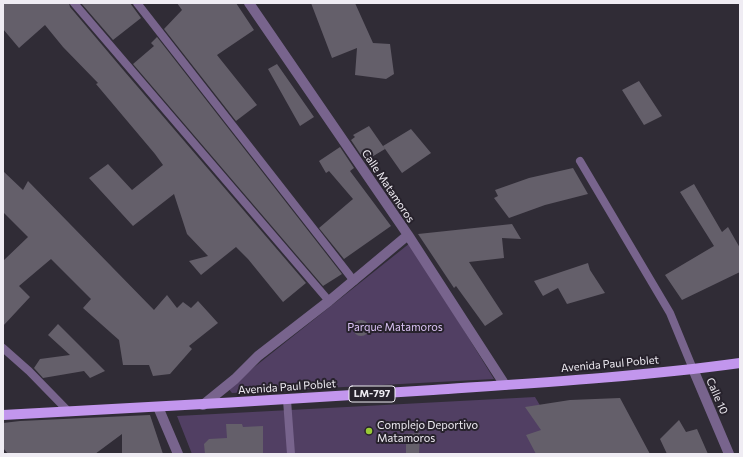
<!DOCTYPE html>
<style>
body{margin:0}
#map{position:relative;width:743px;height:457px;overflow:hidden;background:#302c36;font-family:Commissioner,sans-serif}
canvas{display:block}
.frame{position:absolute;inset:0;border:4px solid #efecf3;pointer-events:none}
</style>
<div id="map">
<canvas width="743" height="457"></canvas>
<div class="frame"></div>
</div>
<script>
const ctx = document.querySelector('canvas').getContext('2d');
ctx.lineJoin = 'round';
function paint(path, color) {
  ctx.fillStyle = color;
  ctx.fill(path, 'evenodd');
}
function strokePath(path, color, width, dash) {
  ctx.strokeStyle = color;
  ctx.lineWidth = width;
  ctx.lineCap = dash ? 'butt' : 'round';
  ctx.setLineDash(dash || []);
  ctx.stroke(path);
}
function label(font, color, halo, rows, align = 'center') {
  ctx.font = font + ' Commissioner,sans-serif';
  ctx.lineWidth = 4;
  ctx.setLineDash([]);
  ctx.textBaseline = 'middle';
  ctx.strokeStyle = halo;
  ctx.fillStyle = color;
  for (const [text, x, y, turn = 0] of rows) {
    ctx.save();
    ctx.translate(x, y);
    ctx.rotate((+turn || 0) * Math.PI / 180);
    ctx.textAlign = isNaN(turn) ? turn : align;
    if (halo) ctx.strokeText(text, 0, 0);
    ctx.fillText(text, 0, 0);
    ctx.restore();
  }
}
const green = new Path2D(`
 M410,243l84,136 -262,14 -4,-5z
 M535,397l34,57h-377l-15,-38z`);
const building = new Path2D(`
 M3,3h66l1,4 55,65 181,211 -23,19 -35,-43 -12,-12 -35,28 -12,-14 19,-5 -21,-22 -13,-40 -41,32 -44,-48 19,-14 24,26 31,-25 -8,-11 -59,-70 2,-1 -35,-36 -18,-22 -26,23 -16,-19z
 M81,3h49l11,15 -28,22z
 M177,3h59l18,27 -37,25 40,50 -21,16 -72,-92 18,-19z
 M311,3h44l18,40 17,1 4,30 -8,5 -31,-4 2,-27 -25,10z
 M157,37l185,237 -19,12 -190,-222 21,-18 -3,-3z
 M277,64l37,53 -14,9 -32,-57z
 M639,81l23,35 -18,9 -22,-35z
 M369,126l16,23 -20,12 -14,-21 4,-3 -2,-2z
 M411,129l20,24 -29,20 -19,-27z
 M340,147l14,21 -4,3 41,55 -47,33 -25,-31 34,-29 -24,-28 -3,2 -7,-12z
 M573,168l15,26 -43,11 -36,13 -15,-20 4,-2 -3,-6 34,-12z
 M3,171l20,19 5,-9 126,129 13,-15 10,13 6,-6 8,6 7,-7 20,22 -29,23 3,3 -22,25 -17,2 -4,-11h-26l-4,-25 -36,-32 8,-9 -40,-40 -32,27 11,11 -27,29v-65l25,-24 -25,-25z
 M694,184l28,48 6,-5 12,21v24l-58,28 -17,-25 49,-29 -34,-54z
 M512,224l9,15 -19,-1 2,20 -35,4 34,52 -18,12 -29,-40 -2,2 -36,-54z
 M588,263l2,7 15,23 -38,11 -9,-16 -15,8 -9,-15z
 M353 328a8 8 0 1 1 16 0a8 8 0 1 1-16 0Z
 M58,324l47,47 -15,7 -6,-7 -41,7 -9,-10 6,-9 30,-4 -22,-20z
 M620,398l30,56h-114l-10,-19 15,-5 -16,-23 45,-7z
 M150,415l13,39h-41v-20l-27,20h-87l-5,-6v-25l17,-2z
 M679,420l7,12 11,-3 11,25h-41l-7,-15z
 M226,424h16l1,3 20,-1v28h-58l-1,-10 5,-5 18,-1z
 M420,433l-1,21h-13v-20z`);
const service = new Path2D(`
 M74,3l255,298
 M137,3l217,278
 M580,161l90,152 23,56
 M3,348l26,23 40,41
 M287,400l4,54`);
const minor = new Path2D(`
 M249,3l159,232 97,150
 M693,369l36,85
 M203,405l32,-26 23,-23 71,-55 79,-66
 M158,407l20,47`);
const primary = new Path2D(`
 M3,415c143,-7 287,-16 430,-25 102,-7 205,-13 307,-27`);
const markers = [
 [369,431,4,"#99cb35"]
];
const shields = [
 [372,394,46]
];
const shieldNames = [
 ["LM-797",372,394]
];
const streetNames = [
 ["Calle Matamoros",388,186,56],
 ["Avenida Paul Poblet",610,364,-5],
 ["Avenida Paul Poblet",287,387,-4],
 ["Calle 10",717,396,67]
];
const parkNames = [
 ["Parque Matamoros",395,327]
];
const poiNames = [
 ["Complejo Deportivo",377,425],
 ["Matamoros",377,438]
];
paint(green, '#513f63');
paint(building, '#645f6a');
strokePath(service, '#78648d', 8);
strokePath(minor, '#78648d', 10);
strokePath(primary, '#c296ed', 10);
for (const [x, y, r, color] of markers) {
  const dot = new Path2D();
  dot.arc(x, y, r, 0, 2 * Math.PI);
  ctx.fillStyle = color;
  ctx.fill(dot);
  strokePath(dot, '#27222c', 1.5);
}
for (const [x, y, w] of shields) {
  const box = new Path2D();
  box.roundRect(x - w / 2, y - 8, w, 16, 3);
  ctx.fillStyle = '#27222c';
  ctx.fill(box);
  strokePath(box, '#efecf3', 1);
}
label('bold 10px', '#efecf3', null, shieldNames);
label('11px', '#efecf3', '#27222c', streetNames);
label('11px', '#dcc4f6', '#27222c', parkNames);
label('11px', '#efecf3', '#27222c', poiNames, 'left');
</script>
